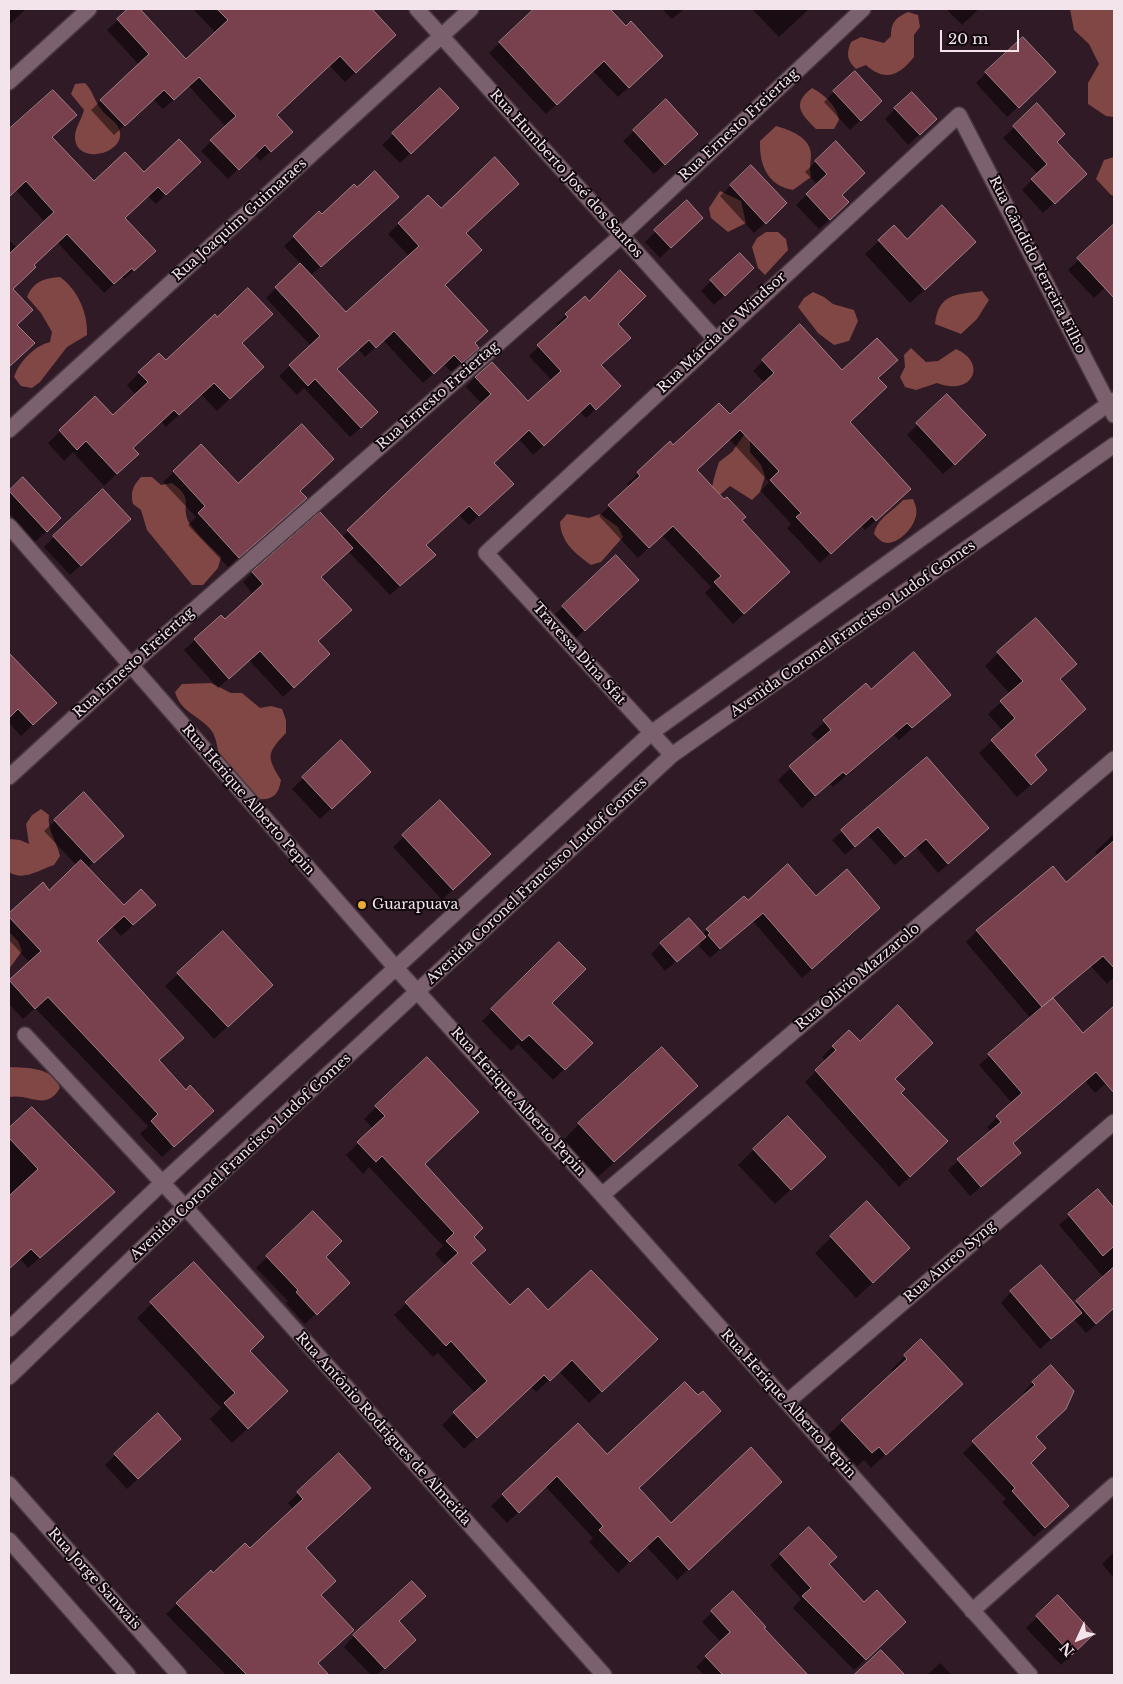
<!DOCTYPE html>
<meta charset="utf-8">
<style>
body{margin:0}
#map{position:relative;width:1123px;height:1684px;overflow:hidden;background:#2f1a25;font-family:"Libre Baskerville",serif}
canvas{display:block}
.frame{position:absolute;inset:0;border:10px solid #f3e3eb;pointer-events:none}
.north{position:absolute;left:1053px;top:1614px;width:50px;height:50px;-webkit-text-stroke:4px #11080d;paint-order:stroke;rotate:227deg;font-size:14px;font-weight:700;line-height:20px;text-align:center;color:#f3e3eb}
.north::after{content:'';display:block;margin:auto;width:18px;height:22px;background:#f3e3eb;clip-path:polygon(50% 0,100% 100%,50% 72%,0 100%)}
.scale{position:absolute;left:940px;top:30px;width:79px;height:22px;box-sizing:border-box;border:2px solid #f3e3eb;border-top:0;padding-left:6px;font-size:15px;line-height:18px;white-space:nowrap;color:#f3e3eb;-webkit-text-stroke:4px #11080d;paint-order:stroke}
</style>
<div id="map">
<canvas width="1123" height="1684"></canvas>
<div class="frame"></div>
<div class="north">N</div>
<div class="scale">20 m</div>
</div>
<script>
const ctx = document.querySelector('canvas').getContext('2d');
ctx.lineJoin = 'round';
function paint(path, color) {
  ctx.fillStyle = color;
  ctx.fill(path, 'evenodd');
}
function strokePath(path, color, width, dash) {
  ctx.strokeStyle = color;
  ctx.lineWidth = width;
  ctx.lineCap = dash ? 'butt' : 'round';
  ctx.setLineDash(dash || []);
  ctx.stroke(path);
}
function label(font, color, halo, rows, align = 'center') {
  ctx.font = font + ' "Libre Baskerville",serif';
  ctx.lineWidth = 4;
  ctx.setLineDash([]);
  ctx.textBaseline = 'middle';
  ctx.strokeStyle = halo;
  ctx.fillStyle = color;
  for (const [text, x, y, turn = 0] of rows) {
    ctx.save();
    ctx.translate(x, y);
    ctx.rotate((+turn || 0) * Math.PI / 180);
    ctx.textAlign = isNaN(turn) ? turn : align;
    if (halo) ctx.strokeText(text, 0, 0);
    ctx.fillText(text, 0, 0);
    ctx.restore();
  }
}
const forest = new Path2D(`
 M1070,9h44v108l-8,-1 -18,-12v-21l11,-19 -10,-20 -15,-14z
 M908,12l10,3 2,12 -6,8v22c-15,19 -29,25 -48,8l-10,4c-9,-9 -10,-15 -5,-27l10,-5 23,6 7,-7c0,-13 4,-18 17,-24z
 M85,83c8,8 9,17 16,26 4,6 11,10 16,16 17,26 -39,43 -42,14 -1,-10 7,-20 9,-29l-13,-16 4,-10z
 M812,88c13,7 25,18 27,32l-5,9h-18c-15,-15 -25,-25 -4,-41z
 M776,126c14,4 34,11 35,28 0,8 -2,14 0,23l-18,13c-25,-4 -34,-25 -33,-49z
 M1114,157v39l-3,-1 -15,-16 8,-19z
 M720,191l21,10 5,22 -18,9 -17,-14 -2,-10z
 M766,232h12l8,7 2,11 -23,25 -7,-7 -6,-21 5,-9z
 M60,277c18,13 28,36 27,58l-20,12 -27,35 -8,6 -11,-2 -7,-9c5,-15 20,-31 36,-35l2,-10 -11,-19 -14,-16c6,-15 17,-19 33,-20z
 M982,291l7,9 -12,19 -16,15 -26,-10c4,-31 20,-29 47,-33z
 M813,292l11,5 9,7 21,6 4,11 -9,20 -15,4 -16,-12 -20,-26 6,-9z
 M911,348l15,14 12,-1 18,-12c32,14 17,48 -19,34l-21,7 -11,-3 -5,-10 5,-10 -1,-12z
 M750,434v18l11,13 4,11 -5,16 -8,8 -22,-14 -9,8 -9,1c-1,-11 4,-23 7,-33l13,-10 12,-17z
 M141,477h11l9,8 11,-2c24,16 7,24 18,41 8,12 21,23 31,33l-3,11 -15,17h-11l-45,-55 -6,-20 -8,-6c-3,-12 0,-18 8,-27z
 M913,499c3,7 5,13 2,20 -3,11 -20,28 -32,23 -3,-1 -7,-6 -9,-8 3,-16 18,-22 29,-34z
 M567,514l22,4 11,-4 18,13 5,10 -22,25 -10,3c-15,-11 -30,-22 -31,-43z
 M211,683l20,10h11l18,15 11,-2 11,3 4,11v13c-19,20 -20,23 -5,47 -2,10 -4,17 -15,19 -20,2 -25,-20 -35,-32 -2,-3 -7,-5 -9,-8 -6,-8 -4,-20 -11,-29 -12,-15 -30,-17 -36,-38l7,-8z
 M41,809l8,6c-2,16 8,26 11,41l-6,9c-14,4 -30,17 -45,7v-33l11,1 9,4 -3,-20 6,-9z
 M9,932l9,9 4,10 -13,18z
 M9,1067c20,1 44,0 51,21 -14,24 -30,5 -51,9z`);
const shadow = new Path2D(`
 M9,9h17l-17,16z
 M130,9h8l48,51 30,-27 -23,-24h161l2,2 3,-2h11l25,26 -50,47 -16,-17 -54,50 6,27 -21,19 -6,-7 -26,25 -27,-28 25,-24 -37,-41 -26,23 -10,-10 -39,36 -23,-25 48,-45 -32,-35z
 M542,9h66l18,19 25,38 -33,31 -25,-26 -47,43 -57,-61 34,-32 3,3z
 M662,9h22l-12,10z
 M752,9h57l-30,28z
 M946,9h33l-17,16z
 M986,73l58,10 -37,34 -31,-34z
 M440,90l7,29 -47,44 -18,-18z
 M53,91l-2,46 43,46 50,-9 46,-3 -34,33 -8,-8 -24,22 21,42 -21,19 -2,-3 -18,17 -47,-51 -48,48v-50l8,8 28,-26 -30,-33 -6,7v-64z
 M834,92l36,19 -20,19 -26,-28z
 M1037,105l38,79 -32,29 -21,-23 16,-16 -35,-36z
 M895,109l30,20 -17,16 -23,-26z
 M634,131l52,13 -32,30 -31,-33z
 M836,143l4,52 -3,18 -18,16 -23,-24 21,-21 -12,-12z
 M751,167l24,47 -21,19 -34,-37z
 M428,196l37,38 -22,51 30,59 -6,14 -16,14 -7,-8 -21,19 -40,-43 -18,17 -7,-8 -22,20 30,54 -16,14 -46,-49 -7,7 -18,-19 32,-30 -45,-48 35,-34 -17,-18 35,-33 3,3 66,-10 -78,70 36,38 63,-58 -21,-22z
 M687,202l4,26 -31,30 -15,-16z
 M1114,226v53l-20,19 -26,-28z
 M907,240l54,16 -51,47 -45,-49 14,-13z
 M742,279l-28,26 -13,-14 10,-10z
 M566,315l50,9 -16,41 10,31 -24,22 -6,-6 -47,43 -14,-16 -26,24 10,30 -34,32 -11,-11 -33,31 9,10 -44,40 -42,-44 -28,27 -4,64 2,22 -35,33 -34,-37 -31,28 -34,-38 37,-34 4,4 28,-26 -10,-12 10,-10 89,-35 140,-133 -16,-17 9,-10 53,26 24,-22 -23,-25 30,-29 -3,-3z
 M217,318l24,25 9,36 -33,32 -16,-17 -35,33 -5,-6 -29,27 -7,18 -21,20 -31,-34 -9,9 -16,-18 47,-45 17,19 24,-22 -9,-10 12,-12 27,-11z
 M763,361l114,17 -29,44 51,77 -34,31 -4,-5 -41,38 -33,-35 4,-4 -30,-33 8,-9 -40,-43 -33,31 45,51 37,61 -45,42 -28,-31 6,-6 -49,-52 -24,23 -39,-42 31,-29 -3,-3 43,-41 3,3 57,-30 35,-33 -12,-12z
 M947,396l27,50 -31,28 -36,-39z
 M201,446l37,39 61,6 6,7 -77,69 -40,-42 8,-8 -33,-35z
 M23,479l26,50 -14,13 -26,-29v-21z
 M119,529l-49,46 -26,-28 10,-10z
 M616,557l11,33 -53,50 -22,-23z
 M998,653l77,11 -16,16 -26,76v27l-16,14 -38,-44 24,-22 -15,-17 22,-20 -25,-28z
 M9,654l46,49 -34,33 -12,-13z
 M866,685l5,6 66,16 -38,33 -5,-5 -61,52 -3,-4 -28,25 -24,-28 41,-38 -8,-8z
 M341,742l18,41 -39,36 -28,-30z
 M927,759l61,69 -50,45 -22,-26 -21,18 -27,-30 -23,20 -13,-15z
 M440,802l39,63 -37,35 -49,-53z
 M55,821l57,25 -25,22 36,39 20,9 -22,20 -9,-10 -16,16 62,119 42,61 -38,35 -22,-23 8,-8 -113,-118 -12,11 -14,-15v-21l21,-20 -21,-23v-25l34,-31 6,7 28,-25 -33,-35z
 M1114,834v143l-7,7 -16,-18 -39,33 31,36 25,-21 6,7v55l-19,17 -10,-12 -73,63 -3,19 -39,33 -22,-26 43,-38 -4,-5 25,-24 -33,-38 52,-46 -65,-77 11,-11 89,-47 33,-28 -4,-4z
 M815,898l43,31 -56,49 -49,-57 -43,37 -11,-12 2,-2 -2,-2 -34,29 -14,-17 10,-10 41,-10 46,-33z
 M559,944l-9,59 41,40 -38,37 -35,-36 -7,7 -29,-30z
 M178,974l80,24 -44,41 -49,-53z
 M833,1046l60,33 43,73 -37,35 -94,-105 21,-21 -4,-4z
 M427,1059l-3,105 49,73 -3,27 40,42 38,5 96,40 -55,52 -30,-32 -23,21 -5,-6 -67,63 -22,-24 33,-32 -37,-40 -5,4 -39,-42 52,-49 -11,-12 8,-8 -74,-79 -6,7 -17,-19 27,-26 -9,-10z
 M680,1102l-82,75 -35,-37 16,-16z
 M32,1109l71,93 -75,66 -8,-10 -11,11v-139z
 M754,1149l55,24 -34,31 -37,-39z
 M1098,1191l16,19v99l-28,24 -12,-14 -34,30 -39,-46 10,-11 63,13 30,-27 -45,-53z
 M867,1203l26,61 -37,34 -41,-45z
 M313,1213l12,44 13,36 -33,31 -19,-21 2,-2 -32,-33z
 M194,1263l78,143 -40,37 -22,-24 11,-11 -84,-90z
 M905,1356l57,28 -91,84 -7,-8 -7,6 -29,-31 66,-62 -3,-3z
 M1033,1382l32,27 -30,29 -6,25 28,53 -23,21 -32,-35 4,-3 -43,-46 62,-58 -2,-2z
 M578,1425l93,99 98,-31 -92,87 -31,-34 -28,27 -29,-31 4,-4 -47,-51 -39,36 -16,-17z
 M169,1449l-42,40 -22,-24 10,-10z
 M339,1455l-35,94 16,46 -3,68 11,12h-102l-60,-61 45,-42 2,3 37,-25 43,-41 -5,-6z
 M809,1529l18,36 67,67 -40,38 -61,-62 8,-9 -31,-34z
 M1114,1552v26l-12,-14z
 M732,1593l30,35 46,47h-104l-8,-8 25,-25 -19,-20z
 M1058,1597l24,48 -21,20 -35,-37z
 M398,1622l6,28 -27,25h-6l-27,-28 10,-11z
 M940,1663l12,12h-25z`);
const building = new Path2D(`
 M128,9h12l46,50 42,-39 -11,-11h155l24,26 -40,38 -16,-17 -63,59 16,17 -22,20 -6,-7 -26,25 -29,-30 26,-24 -37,-39 -25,23 -10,-10 -39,36 -25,-26 49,-46 -32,-35z
 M534,9h76l16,17 5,-5 32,35 -34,32 -25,-27 -47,44 -58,-63z
 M1023,37l33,35 -37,36 -34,-36z
 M855,71l27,30 -21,20 -28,-30z
 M440,88l19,20 -48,46 -19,-21z
 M53,90l24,25 -25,22 42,44 31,-29 19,20 35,-33 22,23 -35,33 -8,-8 -33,31 31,33 -22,20 -2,-3 -18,16 -47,-50 -33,31 2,2 -23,22 20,21 -16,15 18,18 -26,24v-113l45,-42 -28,-31 -17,16v-68z
 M912,92l25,27 -17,16 -26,-27z
 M666,99l32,35 -33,31 -32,-35z
 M1037,103l28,31 -8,8 30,32 -32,30 -24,-25 16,-15 -34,-38z
 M836,141l29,32 -23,22 7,7 -19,18 -24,-26 21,-20 -12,-13z
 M495,157l24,27 -53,49 16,17 -37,35 43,46 -13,12 4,5 -17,15 -8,-8 -20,19 -40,-43 -18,17 -7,-8 -32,29 41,43 -17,16 -46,-49 -7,7 -19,-21 31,-29 -45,-49 25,-24 46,49 73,-66 -21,-23 30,-28 13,13z
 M751,165l36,38 -21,21 -36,-39z
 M375,171l24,26 -78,70 -28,-31 26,-25 3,3 32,-30 3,3z
 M687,200l16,18 -32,30 -17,-18z
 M942,205l34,37 -51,48 -47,-50 16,-15 13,14z
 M1114,224v74l-37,-40z
 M740,253l14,15 -29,28 -15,-16z
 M620,270l26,26 -28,28 13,14 -30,27 20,21 -25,24 -6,-7 -46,43 -15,-16 -35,33 20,21 -35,32 -10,-10 -43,39 10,10 -36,31 -53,-56 144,-136 -16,-17 17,-15 36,39 33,-30 -24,-26 31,-28 -3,-3 20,-18 4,5z
 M248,288l25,26 -31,29 22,24 -34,32 -16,-16 -35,32 -5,-5 -41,38 6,6 -22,20 -31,-33 -9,9 -18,-20 36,-34 18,19 35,-33 -10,-10 21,-19 7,7 49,-46 2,3z
 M800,324l42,46 35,-32 21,22 -20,18 9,9 -37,35 61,67 -35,32 -4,-5 -41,38 -35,-37 5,-4 -31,-33 9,-9 -39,-41 -43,40 27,29 3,-2 19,20 -4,3 48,52 -46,42 -30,-32 7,-6 -48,-50 -24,22 -41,-43 32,-29 -3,-4 33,-31 3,4 46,-42 11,11 44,-41 -12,-13z
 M947,394l39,41 -31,30 -39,-42z
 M302,424l32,35 -34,32 7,7 -68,60 -41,-45 7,-7 -32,-35 28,-27 37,39z
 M23,477l38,41 -14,14 -38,-41z
 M103,489l28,30 -50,47 -28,-30z
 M320,512l33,36 -32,29 31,33 -34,31 12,13 -36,34 -34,-37 -31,28 -35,-40 27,-24 4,4 38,-35 -11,-12z
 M616,555l23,25 -54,51 -23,-25z
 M1036,618l41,46 -17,15 26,30 -51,46 12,15 -16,15 -40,-45 24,-22 -15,-17 23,-20 -26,-29z
 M914,652l37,43 -39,33 -5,-5 -61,52 -3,-3 -28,24 -26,-30 42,-36 -8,-10 43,-37 5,6z
 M9,653l48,50 -24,22 -15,-16 -9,9z
 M341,740l30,32 -39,37 -30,-32z
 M927,757l62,71 -41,36 -22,-25 -21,18 -27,-30 -23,20 -14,-17z
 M84,792l40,44 -30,27 -40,-43z
 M440,800l51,54 -38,36 -51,-55z
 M1114,841v127l-11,-12 -61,51 -66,-77 77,-64 13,16z
 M81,860l43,45 17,-16 15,16 -23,20 -9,-9 -27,25 87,97 -25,22 27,30 4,-5 24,26 -40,36 -23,-26 7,-7 -110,-117 -13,12 -26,-29 32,-29 -32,-34v-4l34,-31 6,8z
 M788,864l28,32 31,-27 33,39 -68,61 -49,-56 -43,36 -12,-14 2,-2 -4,-4 38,-33 4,4z
 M689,918l17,19 -29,25 -17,-19z
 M223,931l50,54 -45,42 -51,-54z
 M559,942l27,27 -34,34 41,40 -28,27 -36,-35 -7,6 -31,-32z
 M1053,998l30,35 31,-27v87l-18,-21 -83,71 8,10 -40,34 -24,-28 44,-37 -5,-6 26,-23 -34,-39z
 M898,1005l35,38 -38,36 10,10 -4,4 47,48 -38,36 -95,-107 21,-20 -4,-4 17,-16 11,11z
 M662,1047l36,39 -84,76 -36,-39z
 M427,1057l52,55 -54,52 58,64 -9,9 12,13 -15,13 39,42 18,-17 20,22 43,-40 67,69 -56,53 -30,-32 -22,21 -6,-6 -67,63 -24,-26 34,-31 -36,-40 -5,5 -41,-44 53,-49 -12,-12 8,-8 -72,-77 -6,6 -19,-20 28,-26 -10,-10z
 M32,1107l83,85 -75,66 -9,-9 -22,20v-73l29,-27 -29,-31v-10z
 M788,1116l38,41 -35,33 -38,-41z
 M1098,1189l16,19v38l-11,10 -35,-42z
 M867,1201l43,47 -37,35 -43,-47z
 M313,1211l29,30 -16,16 24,26 -33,32 -21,-23 2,-2 -32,-34z
 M194,1262l70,75 -14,14 38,40 -40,38 -24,-26 11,-10 -85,-91z
 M1041,1265l41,48 -31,26 -41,-48z
 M1114,1267v41l-18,16 -20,-23z
 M921,1339l42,45 -77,71 -7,-8 -7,6 -31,-33 66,-61 -3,-4z
 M1051,1365l23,26 -8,18 -30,28 10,11 -15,15 38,43 -24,22 -33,-37 3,-3 -43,-47 63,-56 -3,-3z
 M685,1382l13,13 5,-4 18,20 -82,77 32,35 80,-76 31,35 -93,88 -31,-34 -28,26 -31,-32 4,-4 -46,-50 -38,37 -17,-19 76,-71 29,31z
 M158,1413l23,26 -43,40 -24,-25z
 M339,1453l32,35 -65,60 30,33 -15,14 33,35 -36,33 11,12h-82l-71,-72 35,-33 2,3 32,-30 5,5 53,-49 -6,-7z
 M809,1527l28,30 -8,7 35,38 13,-12 29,32 -40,38 -64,-64 9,-8 -31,-34z
 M412,1581l14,15 -27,25 17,19 -31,29 -32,-34z
 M733,1591l33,36 -2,1 44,47h-85l-18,-19 25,-24 -19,-21z
 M1058,1595l36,39 -22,21 -36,-39z
 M881,1650l24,25h-51z`);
const minor = new Path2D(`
 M417,9l298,330
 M9,82l80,-73
 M9,430l462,-421
 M9,526l386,441 207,228 428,480
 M672,755l-186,-202 473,-438 155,300
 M9,777l122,-112 491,-430 241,-226
 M25,1035l160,172 419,468
 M602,1195l512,-436
 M9,1329l153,-146 489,-450 463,-333
 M9,1377l176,-170 487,-452 442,-310
 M787,1402l327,-280
 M9,1484l170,191
 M9,1540l119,135
 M972,1611l142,-126`);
const markers = [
 [362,905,5,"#e8ab37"]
];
const streetNames = [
 ["Rua Ernesto Freiertag",739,125,-43],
 ["Rua Humberto José dos Santos",566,174,48],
 ["Rua Joaquim Guimaraes",240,220,-42],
 ["Rua Cândido Ferreira Filho",1037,265,63],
 ["Rua Márcia de Windsor",722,333,-43],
 ["Rua Ernesto Freiertag",438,396,-41],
 ["Avenida Coronel Francisco Ludof Gomes",853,629,-35],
 ["Travessa Dina Sfat",579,654,48],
 ["Rua Ernesto Freiertag",134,663,-42],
 ["Rua Herique Alberto Pepin",248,800,49],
 ["Avenida Coronel Francisco Ludof Gomes",537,881,-43],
 ["Rua Olivio Mazzarolo",858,977,-40],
 ["Rua Herique Alberto Pepin",518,1102,48],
 ["Avenida Coronel Francisco Ludof Gomes",241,1157,-43],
 ["Rua Aureo Syng",950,1262,-41],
 ["Rua Herique Alberto Pepin",788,1404,48],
 ["Rua Antônio Rodrigues de Almeida",383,1429,48],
 ["Rua Jorge Sanwais",94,1579,48]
];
const poiNames = [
 ["Guarapuava",372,905]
];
paint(forest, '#814744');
paint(shadow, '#0007');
paint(building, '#79404e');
strokePath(building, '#9f8086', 1);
strokePath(minor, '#47363f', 18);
strokePath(minor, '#7b616e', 15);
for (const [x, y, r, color] of markers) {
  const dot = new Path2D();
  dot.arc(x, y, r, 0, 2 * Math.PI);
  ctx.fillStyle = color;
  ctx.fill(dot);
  strokePath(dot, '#11080d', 2);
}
label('14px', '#f3e3eb', '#11080d', streetNames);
label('14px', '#f3e3eb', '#11080d', poiNames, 'left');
</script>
